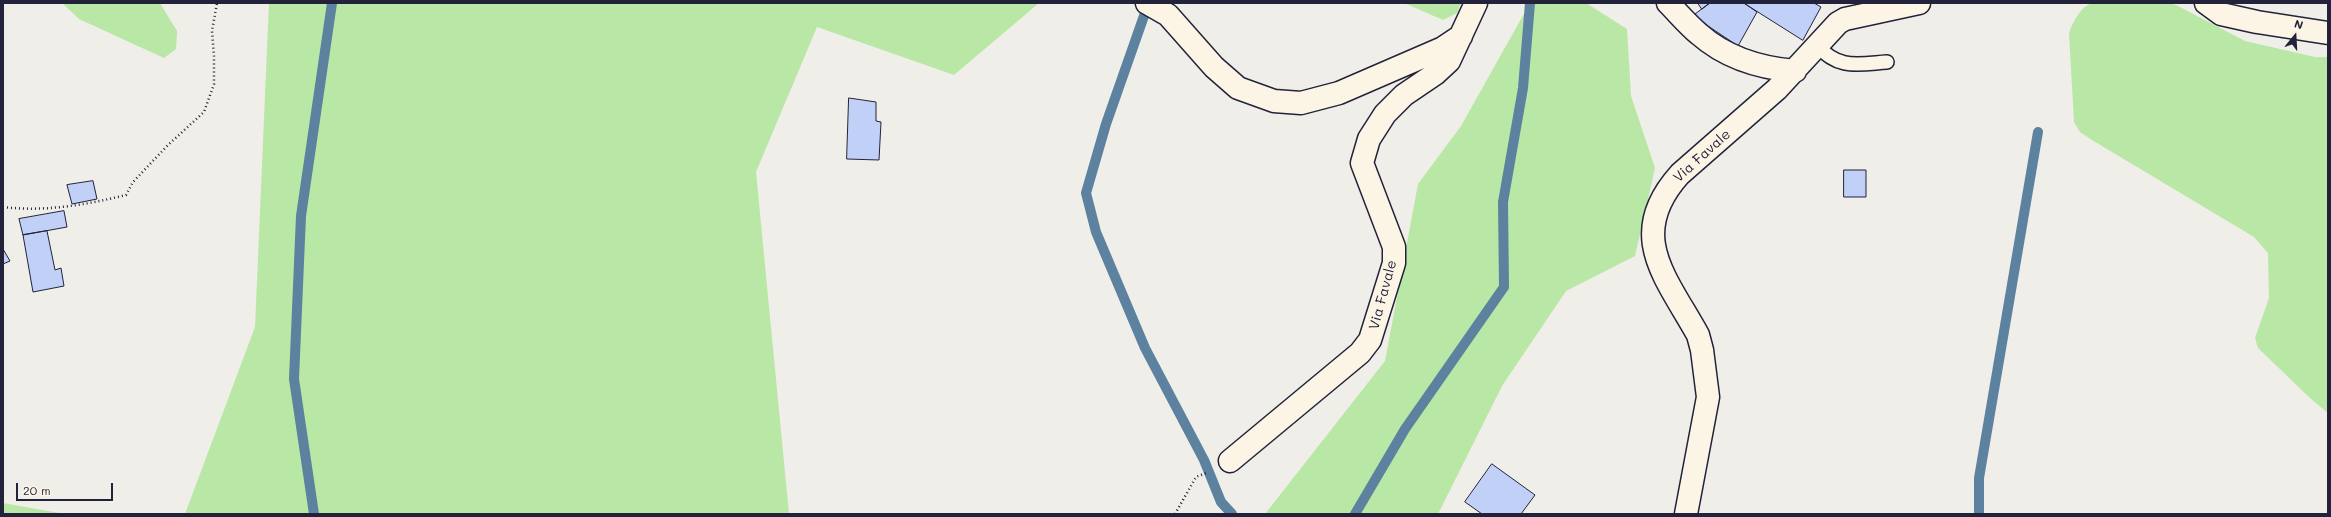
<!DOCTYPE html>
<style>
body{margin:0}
#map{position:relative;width:2331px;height:517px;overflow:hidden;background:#f0eee8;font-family:Mali,sans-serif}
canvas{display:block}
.frame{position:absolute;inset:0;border:4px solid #22223b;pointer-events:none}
.north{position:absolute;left:2275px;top:16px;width:40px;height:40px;-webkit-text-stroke:3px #fcf5e5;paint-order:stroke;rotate:18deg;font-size:11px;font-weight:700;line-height:16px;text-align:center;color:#22223b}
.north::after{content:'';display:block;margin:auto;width:14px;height:18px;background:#22223b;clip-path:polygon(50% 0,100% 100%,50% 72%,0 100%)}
.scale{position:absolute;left:16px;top:483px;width:97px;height:18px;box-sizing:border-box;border:2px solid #22223b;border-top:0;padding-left:5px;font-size:12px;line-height:14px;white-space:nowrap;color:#22223b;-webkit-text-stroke:3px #fcf5e5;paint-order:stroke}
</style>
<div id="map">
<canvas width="2331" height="517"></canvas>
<div class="frame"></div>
<div class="north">N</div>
<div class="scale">20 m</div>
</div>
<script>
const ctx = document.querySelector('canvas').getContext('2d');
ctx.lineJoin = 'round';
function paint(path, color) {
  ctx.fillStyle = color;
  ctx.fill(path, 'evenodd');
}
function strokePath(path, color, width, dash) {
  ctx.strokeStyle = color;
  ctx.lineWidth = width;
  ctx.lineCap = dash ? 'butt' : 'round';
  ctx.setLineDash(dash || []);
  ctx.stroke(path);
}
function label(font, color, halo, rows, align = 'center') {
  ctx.font = font + ' Mali,sans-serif';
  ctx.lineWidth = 4;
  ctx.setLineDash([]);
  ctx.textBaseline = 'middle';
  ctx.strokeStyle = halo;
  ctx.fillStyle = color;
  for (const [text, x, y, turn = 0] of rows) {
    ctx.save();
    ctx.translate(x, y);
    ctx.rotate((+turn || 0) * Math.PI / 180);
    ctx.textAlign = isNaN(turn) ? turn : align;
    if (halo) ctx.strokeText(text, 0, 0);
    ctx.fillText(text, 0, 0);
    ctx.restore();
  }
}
const green = new Path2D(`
 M62,3h98l17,28 -1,18 -12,9 -85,-39z
 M269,3h770l-85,72 -137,-48 -61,145 33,342h-604l70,-187z
 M1404,3h57l-4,10 -14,7z
 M1530,3h56l41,26 4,67 24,72 -20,88 -69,35 -64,95 -64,128h-173l120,-153 33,-177 43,-58z
 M2092,3h75l9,2 69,36 70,16h13v356l-18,-15 -52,-50 -3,-10 14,-40 -1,-45 -14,-16 -162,-97 -12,-8 -6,-10 -5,-89c4,-11 11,-26 23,-30z
 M3,503l62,11h-62z`);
const stream = new Path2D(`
 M1145,13l-39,111 -20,69 10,39 49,116 59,112 17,42 11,12
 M314,514l-20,-135 7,-163 31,-213
 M1355,514l50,-85 99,-142 -1,-85 20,-114 7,-85
 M1979,514v-36l59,-346`);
const building = new Path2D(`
 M1698,3h12l-8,6z
 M1710,3h34l13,9 -19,34 -45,-30z
 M1744,3h70l7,4 -18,33z
 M849,98l27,4v19l5,1 -2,38 -32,-1z
 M1844,170h22v27h-22z
 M93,181l4,18 -25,5 -5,-19z
 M64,211l3,16 -44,8 -4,-16z
 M47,231l8,39 6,-2 3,18 -31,6 -10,-57z
 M3,249l7,12 -7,3z
 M1492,464l43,31 -14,19h-39l-17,-12z`);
const path = new Path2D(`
 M3,207c42,5 82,-2 123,-12l7,-13 35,-37 36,-33 10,-28v-28l-2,-25 5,-28
 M1175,514l21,-37 10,-4`);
const service = new Path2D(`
 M1817,45c21,25 41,19 70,17`);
const minor = new Path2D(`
 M1147,3l21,12 46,52 24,21 36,13 27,2 38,-10 104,-45 18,-12
 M1668,3c10,10 20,22 31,31 27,24 61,34 96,37
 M2206,3l15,11 36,8 71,11
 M1230,461l130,-108 10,-13 24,-77v-16l-32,-84 7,-24 16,-25 19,-19 31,-21 14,-13 27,-58
 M1686,514l22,-117 -6,-47 -4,-15c-32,-58 -73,-100 -18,-161l97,-85 61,-66 7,-4 74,-16`);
const streetNames = [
 ["Via Favale",1702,156,-42],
 ["Via Favale",1383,295,-75]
];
paint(green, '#b9e7a5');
strokePath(stream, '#5c82a0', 10);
paint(building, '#c0d0f6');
strokePath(building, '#22223b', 1);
strokePath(service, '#22223b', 16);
strokePath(minor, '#22223b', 25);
strokePath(path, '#22223b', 2.5, [1, 3]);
strokePath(service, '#fcf5e5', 13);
strokePath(minor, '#fcf5e5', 22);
label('14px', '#22223b', '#fcf5e5', streetNames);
</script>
